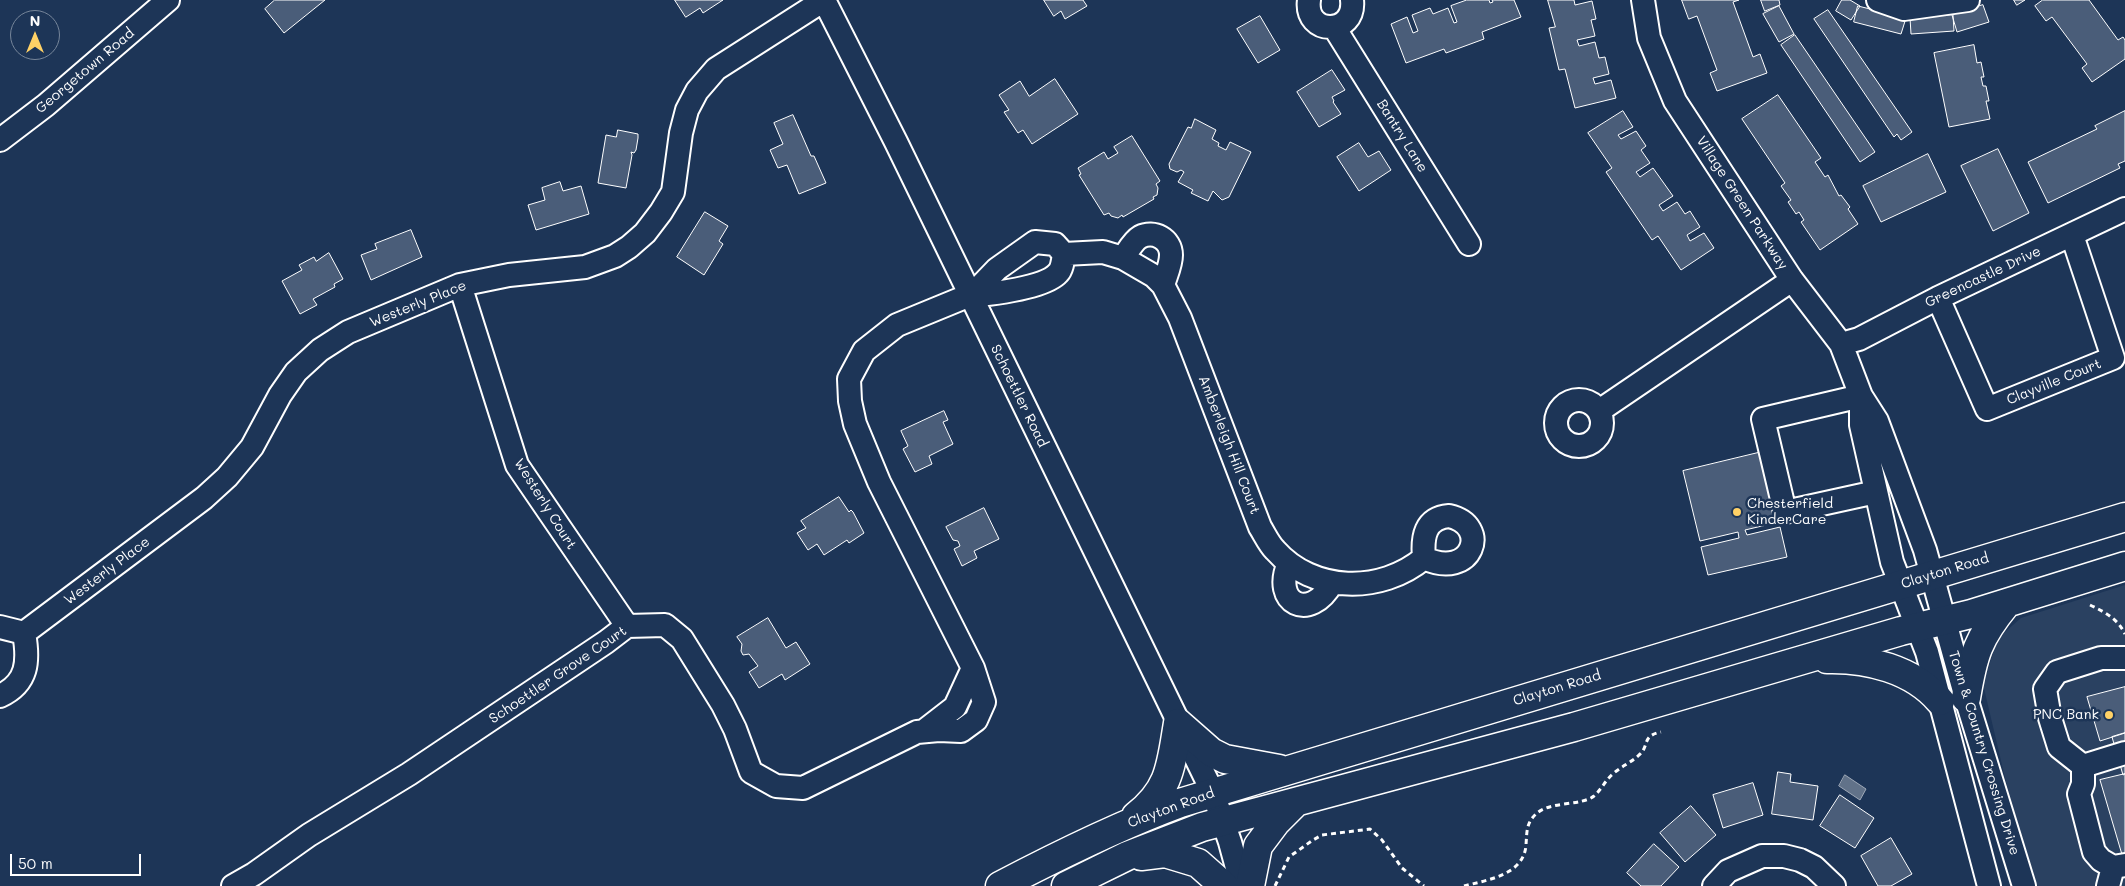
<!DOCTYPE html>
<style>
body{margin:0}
#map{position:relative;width:2125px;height:886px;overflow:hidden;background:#1d3557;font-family:Mali,sans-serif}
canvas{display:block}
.north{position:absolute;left:10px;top:10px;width:50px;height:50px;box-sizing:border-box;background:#1d3557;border:1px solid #77869a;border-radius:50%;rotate:0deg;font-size:14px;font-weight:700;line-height:20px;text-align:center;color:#fff}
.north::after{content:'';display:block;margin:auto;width:18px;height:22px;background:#ffd166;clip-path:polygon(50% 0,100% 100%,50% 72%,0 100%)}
.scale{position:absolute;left:10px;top:854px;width:131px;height:22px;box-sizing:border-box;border:2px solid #fff;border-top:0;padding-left:6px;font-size:15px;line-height:18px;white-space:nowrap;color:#fff;-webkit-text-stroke:4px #1d3557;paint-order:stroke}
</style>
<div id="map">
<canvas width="2125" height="886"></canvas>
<div class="north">N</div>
<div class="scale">50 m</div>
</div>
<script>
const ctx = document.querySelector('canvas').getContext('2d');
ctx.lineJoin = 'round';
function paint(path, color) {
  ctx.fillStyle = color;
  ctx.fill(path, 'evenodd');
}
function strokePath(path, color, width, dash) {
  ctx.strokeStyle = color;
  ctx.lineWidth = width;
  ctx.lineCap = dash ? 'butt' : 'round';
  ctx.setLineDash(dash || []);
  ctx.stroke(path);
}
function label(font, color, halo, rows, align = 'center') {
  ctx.font = font + ' Mali,sans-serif';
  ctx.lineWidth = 5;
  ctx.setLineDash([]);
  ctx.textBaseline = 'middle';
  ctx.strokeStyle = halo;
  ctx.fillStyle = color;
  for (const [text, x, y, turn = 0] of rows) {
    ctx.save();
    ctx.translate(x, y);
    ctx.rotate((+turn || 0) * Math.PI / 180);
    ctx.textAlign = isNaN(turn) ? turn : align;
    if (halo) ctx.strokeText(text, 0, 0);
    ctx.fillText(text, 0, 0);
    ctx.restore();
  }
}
const built = new Path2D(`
 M2125,585v301h-90l-29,-104 -23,-98 15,-46 23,-20z`);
const water = new Path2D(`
 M1845,775l21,14 -6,11 -21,-14z`);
const building = new Path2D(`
 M275,0h50l-41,33 -19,-24z
 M675,0h48l-20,13 -3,-5 -14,9z
 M1044,0h39l4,6 -22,13 -4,-8 -7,5z
 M1467,0h22l1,3 3,-1 -1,-2h22l7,17 -39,15 2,7 -38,14 -2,-4 -38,14 -15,-39 16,-7 6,16 5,-2 -6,-16 18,-7 3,6 15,-6 6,15 3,-1 -6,-16z
 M1548,0h26l1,5 17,-4 4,18 -5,1 4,16 -18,4 2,6 16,-4 4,16 6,-1 4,17 -16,4 2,6 16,-4 5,18 -41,10 -10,-39 -6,1 -10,-42 6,-1z
 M1682,0h57l-6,2 20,55 7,-3 7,19 -50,18 -7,-18 7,-3 -20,-54 -8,3z
 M1761,0h18l1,5 -15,6z
 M1842,0h8l10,6 -9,14 -15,-9z
 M2014,0h11l-8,5z
 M2043,0h46l29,40 5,-3 2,3v19l-33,23 -10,-14 5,-4 -35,-47 -6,4 -11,-15z
 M1983,5l6,17 -32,10 -5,-17z
 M1779,6l15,28 -15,8 -16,-28z
 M1858,6l48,12 -5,16 -47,-12z
 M1828,10l84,122 -11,8 -4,-6 -3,3 -80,-118z
 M1953,15l1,16 -43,3 -1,-16z
 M1260,16l20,34 -22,13 -21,-34z
 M1795,35l80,117 -15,10 -79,-117z
 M1974,45l3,18 4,-1 3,15h-3l2,9h3l3,15h-3l4,18 -41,8 -15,-74z
 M1332,70l13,20 -13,7 2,4 -1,1 8,12 -22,13 -22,-35z
 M1055,79l23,35 -46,30 -9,-14 -5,3 -14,-21 5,-2 -10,-15 21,-14 9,15z
 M1778,95l43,63 -6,4 10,15 3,-2 11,21 2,-1 9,12 -2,2 10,15 -38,26 -19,-28 3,-2 -5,-8 -3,2 -8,-12 3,-2 -10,-14 4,-3 -43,-64z
 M1623,111l10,16 -15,8 3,4 15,-8 10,15 -5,4 9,13 -14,9 4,5 13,-9 20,28 -14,9 4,6 14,-9 8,12 5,-3 10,16 -13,8 3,6 14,-8 10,15 -33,22 -23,-34 -6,4 -46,-68 6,-4 -24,-35z
 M2125,111v50l-7,3 2,4 -72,35 -20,-41 69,-33 -2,-3z
 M793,115l18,41h3l12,27 -27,11 -12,-29 -9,3 -8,-18 13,-6 -9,-21z
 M1195,119l21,11 -4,9 7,4 -1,3 8,4 4,-8 21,10 -22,45 -7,3 -9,-9 -5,10 -17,-8 2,-3 -15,-8 6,-10 -3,-2 -4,2 -7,-3 -1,-5 19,-37 3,1z
 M618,130l20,4v4l-2,12 -2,3 -3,-1 1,3 -6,33 -28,-5 8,-48 10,2z
 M1132,136l28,45 -4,3 2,4 -1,7 -4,2 1,2 -31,18 -1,-2 -4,3 -7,-2 -2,-3 -5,2 -25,-40 2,-1 -3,-6 26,-16 4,7 10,-6 -4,-6z
 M1359,143l9,14 11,-6 12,19 -32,21 -22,-34z
 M1998,149l31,64 -36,18 -32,-65z
 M1928,154l18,38 -65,30 -18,-36z
 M560,182l3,9 18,-5 8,28 -53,16 -8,-25 17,-5 -3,-12z
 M705,212l23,14 -9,15 4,3 -19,31 -27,-18z
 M411,230l11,27 -51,23 -10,-25 16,-6 -2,-5z
 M329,253l14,26 -9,5 1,3 -22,12 4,6 -17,9 -18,-33 20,-11 -3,-5 15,-8 2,4z
 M944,411l4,9 -5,2 10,22 -24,12 3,8 -17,8 -12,-23 5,-3 -7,-15z
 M1762,452l17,70 -34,8 2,5 33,-8 7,30 -79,18 -7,-28 38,-9 -1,-6 -38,9 -17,-70z
 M839,497l10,15 2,-2 2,2 11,21 -15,10 -2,-3 -23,15 -7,-11 -9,6 -11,-17 9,-5 -5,-7z
 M984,508l15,31 -25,12 3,7 -15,8 -8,-17 6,-3 -2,-5 -5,-1 -7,-13z
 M768,618l18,30 10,-6 14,22 -25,16 -3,-6 -23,14 -10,-16 9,-6 -9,-12 -6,1 -2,-4 1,-7 -5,-7z
 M2125,687v46l-25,8 -13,-44z
 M2125,733v41l-2,1 -11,-38z
 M1778,772l13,2 -1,8 28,4 -5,34 -41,-6z
 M2125,774v83l-2,1 -23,-78z
 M1753,783l10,32 -40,13 -10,-33z
 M1840,795l34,23 -19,30 -35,-22z
 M1691,806l25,29 -31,27 -25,-29z
 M1891,838l21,36 -21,12h-13l-17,-30z
 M1654,844l25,23 -18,19h-20l-14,-13z`);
const path = new Path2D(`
 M2090,605c15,7 28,14 35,29
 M1275,886l14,-29 24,-17 9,-5 48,-6 12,11 20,28 22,18
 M1464,886c23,-6 60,-11 62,-41 1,-13 0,-22 10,-31 13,-13 46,-8 58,-18 8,-7 12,-17 20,-23 8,-7 18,-11 25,-18 11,-9 2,-19 22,-23`);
const minor = new Path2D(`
 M824,0l72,142 317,651 17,49 12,44
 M1309,0c-5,36 47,36 43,0
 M1643,0l6,38 26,63 117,179 49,64 20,52 16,25 48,129 41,148 58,188
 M1878,0l26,9 64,-9
 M1334,27l135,217
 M0,140l46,-35 122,-105
 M1064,254l39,-2 20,6 31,18 9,9 17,33 80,209c5,8 9,17 15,23 38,43 106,44 149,8
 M1123,258c5,-7 10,-17 17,-21 14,-7 31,2 31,18 0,10 -5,20 -8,30
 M460,285l57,180 110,161
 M971,296l26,-27 38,-27 20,2 9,10
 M971,296c20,-2 74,-8 87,-23 4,-4 5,-13 6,-19
 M1938,298l49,111 126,-51 -41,-123
 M1841,344l18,-5 79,-41 187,-89
 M1861,396l-98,23 22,93 91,-20
 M1861,397v28l31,137 35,90 62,234
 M1556 423a23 23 0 1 1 46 0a23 23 0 1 1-46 0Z
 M1599,411l193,-131
 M1449,516c42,9 24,65 -25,42 -2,-21 1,-40 25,-42z
 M1289,563c-18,40 21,60 43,20
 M0,627l24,6c5,28 4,50 -24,63
 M24,633l180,-135 23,-21 25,-30 28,-52 16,-23 24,-22 28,-18 112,-47 49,-10 76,-8 30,-11 14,-9 16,-14 16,-21 12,-20 8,-59 6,-23 10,-19 19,-22 108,-69
 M924,731l31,-24 18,-39
 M2083,766l-24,-19 -9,-29 -5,-29 12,-17 44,-14h24
 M2083,766v18l-4,10 15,58 7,8 12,7 12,-2
 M2083,766l42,-13
 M233,886l21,-12 55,-39 100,-61 197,-132 21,-16 38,-1 17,14 41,66 12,24 16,43 25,14 27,2 114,-56 22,-2 22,1 15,-11 8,-18 -11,-34 -94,-186 -24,-58 -5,-23 -1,-22 15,-28 33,-26 73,-30
 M1714,886l14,-15 34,-15h22l16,4 14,7 20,19
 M2108,886l5,-19`);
const major = new Path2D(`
 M1827,659c40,-1 86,10 113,42
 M1966,698c7,-43 12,-60 40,-94
 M1178,723l33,29 14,7 54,10
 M1136,816c35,-27 35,-52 42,-93
 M1141,856l24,-3 33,10 26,23
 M1000,886c59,-31 118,-60 180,-83l945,-286
 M1066,886l61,-30 75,-29 372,-100 327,-96 70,-17 154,-48
 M1250,886l8,-40 18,-24 20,-20`);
const markers = [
 [1737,512,5,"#ffd166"],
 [2109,715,5,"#ffd166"]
];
const streetNames = [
 ["Georgetown Road",85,71,-40],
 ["Bantry Lane",1402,136,58],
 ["Village Green Parkway",1742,203,57],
 ["Greencastle Drive",1983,277,-25],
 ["Westerly Place",418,304,-22],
 ["Clayville Court",2054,382,-22],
 ["Schoettler Road",1019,396,64],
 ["Amberleigh Hill Court",1229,445,69],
 ["Westerly Court",545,504,58],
 ["Westerly Place",107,571,-37],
 ["Clayton Road",1945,571,-17],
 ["Schoettler Grove Court",558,675,-34],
 ["Clayton Road",1557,688,-17],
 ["Town & Country Crossing Drive",1984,753,73],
 ["Clayton Road",1171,808,-20]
];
const poiNames = [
 ["Chesterfield",1747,504],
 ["KinderCare",1747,520],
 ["PNC Bank",2099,715,"right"]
];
paint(built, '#2a4161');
paint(water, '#617289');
strokePath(water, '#a0aab8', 1);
paint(building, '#4a5d79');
strokePath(building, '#fff', 1);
strokePath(minor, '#fff', 26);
strokePath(major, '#fff', 31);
strokePath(path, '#fff', 3, [5, 4]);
strokePath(minor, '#1d3557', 22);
strokePath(major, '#1d3557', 28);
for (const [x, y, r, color] of markers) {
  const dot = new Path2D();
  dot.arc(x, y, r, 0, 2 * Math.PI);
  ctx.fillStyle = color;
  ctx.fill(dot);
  strokePath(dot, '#1d3557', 2);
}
label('14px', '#fff', '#1d3557', streetNames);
label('14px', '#fff', '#1d3557', poiNames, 'left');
</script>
